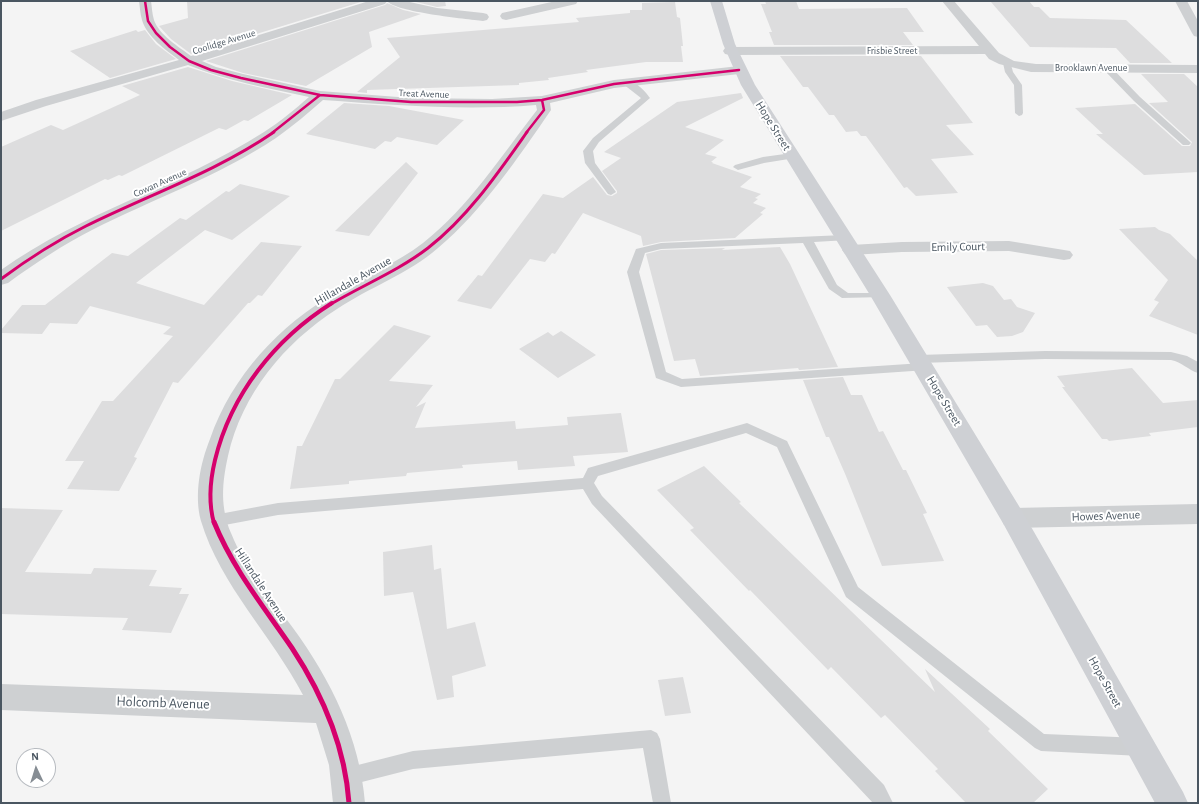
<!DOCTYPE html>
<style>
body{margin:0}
#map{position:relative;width:1199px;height:804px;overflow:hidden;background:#f4f4f4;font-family:"Alegreya Sans",sans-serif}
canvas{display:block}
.frame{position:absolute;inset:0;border:2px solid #4a5661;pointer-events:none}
.north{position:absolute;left:16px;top:748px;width:40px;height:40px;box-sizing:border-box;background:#fff;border:1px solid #b7bbc0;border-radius:50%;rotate:356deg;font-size:11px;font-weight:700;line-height:16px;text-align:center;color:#4a5661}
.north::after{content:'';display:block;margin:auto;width:14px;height:18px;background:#868d94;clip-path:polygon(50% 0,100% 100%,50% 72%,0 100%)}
</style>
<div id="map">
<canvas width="1199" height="804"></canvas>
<div class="frame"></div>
<div class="north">N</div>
</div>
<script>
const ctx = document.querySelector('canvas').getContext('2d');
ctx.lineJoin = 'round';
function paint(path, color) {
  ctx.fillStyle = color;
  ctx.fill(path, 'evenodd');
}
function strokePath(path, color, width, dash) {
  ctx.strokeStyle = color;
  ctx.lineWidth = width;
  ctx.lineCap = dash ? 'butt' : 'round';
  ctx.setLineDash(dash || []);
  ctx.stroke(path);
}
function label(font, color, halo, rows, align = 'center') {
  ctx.font = font + ' "Alegreya Sans",sans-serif';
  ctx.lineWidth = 4;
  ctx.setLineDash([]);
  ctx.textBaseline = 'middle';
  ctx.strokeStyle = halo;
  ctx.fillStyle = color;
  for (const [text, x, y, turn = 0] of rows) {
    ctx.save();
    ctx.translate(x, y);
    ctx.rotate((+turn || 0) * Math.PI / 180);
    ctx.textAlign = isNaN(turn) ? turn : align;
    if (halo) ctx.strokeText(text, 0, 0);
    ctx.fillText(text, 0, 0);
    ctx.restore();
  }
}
const building = new Path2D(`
 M187,1h177l-173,53 -20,-15 -12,-13 29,-8z
 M412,1h33l1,5 -9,1z
 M765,1h31l3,8 108,-1 17,24h-21l10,13h-139l-5,-13h3l-11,-28h5z
 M992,1h37l5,6h5l11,11 76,2 46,43h-42l-14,-15 -86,-1 -39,-45h2z
 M675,2l2,15 3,1 3,28h-2l2,16h-37l-60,8 2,2 -40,6 1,2 -30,3v2l-152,5v3l-10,-1 43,-35 -13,-19 192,-16 -3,-4 54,-5v-3h12v-7z
 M387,3l16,7 18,4 -52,18 3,15 -66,39 -63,-13 -37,-12 179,-56z
 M136,30l2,2 7,-2 11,14 20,15 -66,19 -40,-27z
 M780,56h141l52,67 -27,2 28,30 -43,4 27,34 -42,3 -9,-9 -3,1 -38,-52h-5l-4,-5 -11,1 -12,-17h-5l-21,-28h-5z
 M188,67l44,14 60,14 -44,26 -4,-1 -18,10 -7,-2 -97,48 -3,-1 -11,5 -3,-1 -104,52v-84l50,-22 12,5 77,-35 -18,-9z
 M1141,74h43l14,13v85l-54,3 -48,-41h7l-28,-26 60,-4 47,42h8l2,-4 -43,-39 19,-1z
 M741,93l2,5 -58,29 39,13 -19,14 12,3 -6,5h2l-1,1 40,14 -12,10 21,7 -6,4 3,1 -5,4 13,5 -6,5 3,1 -28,24 -74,4 -18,4 -2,-10 -58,-23 -28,41 -3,-1 -7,9 -15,-3 -39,50 -34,-8 21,-26 4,1 61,-82 20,4 30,-21 14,18 5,1 5,-3v-2l-15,-20 19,-13 -17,-6 73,-50z
 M344,103l45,3 75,14 -27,25 -40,-8 -6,5 -6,-1 -10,8 -69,-15z
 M406,162l12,11 -49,63 -34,-5z
 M240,184l50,12 -58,44 -27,-10 -69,53 68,22 57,-63 41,4 -40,50 -4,-1 -8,8h-2l-70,80 -5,-1 -39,75 3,1 -18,33 -52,-2 17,-28h-19l37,-60h11l60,-65 -10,-2 8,-7 -81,-21 -13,18 -27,-1 -8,11 -41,-1v-3l21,-25h23l67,-52 16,3 52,-38 6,2 40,-29 3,1z
 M1155,227l4,3 11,4 28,27v74l-49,-19 10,-14 -5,-2 14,-20 -49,-51z
 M780,247l10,17 48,103 -39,3 -1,-2 -98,8 -5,-17 -21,2 -28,-107 15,-4 64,-2 -3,2z
 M983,283l10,3 11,14 7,-1 6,8 18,6 -12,19 -11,4 -15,1 -10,-12 -11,1 -29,-39z
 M394,325l37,11 -42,45 44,4 -17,22 10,-5 -11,26 100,-7 1,8 52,-4 -1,-8 54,-4 7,39 -55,4 2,10 -57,4 -1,-9 -55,4 1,3 -56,5 -1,3 -57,5v3l-59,5 7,-43h5l33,-67h5z
 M561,331l35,24 -38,23 -39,-29 29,-17 5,4z
 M1132,368l31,35 35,-3v27l-49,6 2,3 -42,5 -2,-2h-5l-40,-52h3l-8,-11z
 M843,377l8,18h11l17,37 4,-1 20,39h3l21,43 -4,1 21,47 -62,5 -36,-90 -17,-39h-3l-23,-57z
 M704,466l37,36 -2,1 196,189 -10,-23 65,60 -2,2 60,58 -15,14h-67l-31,-32 3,-2 -53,-54 -4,3 -50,-51 -3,3 -78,-80 -1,1 -59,-61 4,-2 -37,-38z
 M1,508l62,2 -38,62 66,2 3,-6 63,2 -8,16 33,2 -3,6h10l-18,39 -49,-3 6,-12 -127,-4z
 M432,545l2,25 7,-2 6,61 28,-7 11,44 -34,10 2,21 -17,3 -24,-108 -29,4 -1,-44z
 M683,677l8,36 -26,3 -7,-36z`);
const service = new Path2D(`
 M1004,61h6l3,11 9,13 1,28 -1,2 -3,1 -4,-3 -1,-28 -9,-13 -2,-9z
 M1104,66h6l30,31 49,44 2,2 -2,2h-6l-49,-44 -30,-31z
 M623,80c10,-2 22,11 27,18l-51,44 -6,9 2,12 21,29 -5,3 -3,-1 -23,-31 -2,-12 10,-13 48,-40 -18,-14 -1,-2z
 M792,153l3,1 2,2 -2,2 -31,5 -26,7 -5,-3 2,-2 28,-8z
 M844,235l5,3 -1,2 -34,2 23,43 11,8h36l2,2 -2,2 -42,1 -13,-9 -26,-46 -142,6 -16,4 -6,19 27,100 16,7 241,-16 4,1 2,3 -2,3 -246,17 -25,-9 -29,-106 9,-23 25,-6z
 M1045,351l126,1 16,4 11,6v11c-10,-3 -16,-11 -27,-13l-126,-1 -126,4 -4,-1 -2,-3 2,-3 4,-1z
 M747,423l40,18 71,146 186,147 97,4 6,3 3,6 -3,6 -6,3 -100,-5 -6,-3 -189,-151 -69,-150 -31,-14 -148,43 -4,7 8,13 282,289 9,18h-20l-281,-299 -9,-15 -305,26 -64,12 -5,-2 -2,-4 2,-4 5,-2 64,-12 305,-25 5,-10z
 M651,730l6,3 3,6 11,64h-18l-10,-55 -230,21 -67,17 -7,-3 -2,-6 2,-6 7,-3 67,-17z`);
const minor = new Path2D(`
 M139,1h12c1,6 1,13 3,19 5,15 25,27 37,36l178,-55h18l-2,3 -183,57 14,6 27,7 77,17 91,7 81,1 50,-3 72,-16 125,-14 5,1 2,3 -2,3 -5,1 -125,14 -64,15 1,7c-33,48 -68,100 -113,138 -30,26 -68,39 -101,61 -53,34 -95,85 -109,147 -6,27 -8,51 3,77 14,35 40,65 62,95 38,52 67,111 72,175h-32l-4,-38 -13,-42 -315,-13v-26l302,11c-30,-58 -83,-110 -102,-174 -7,-26 -1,-57 9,-82 22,-63 69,-114 127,-147 29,-16 60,-29 86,-49 46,-36 78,-87 114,-133l-1,-5c-71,6 -142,0 -213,-5 -15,13 -30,26 -47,38 -57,38 -123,61 -184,92 -29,15 -57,33 -84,53l-7,2v-15c81,-58 179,-84 263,-138 16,-10 31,-23 45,-35 -40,-9 -82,-16 -121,-32l-142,41 -45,15v-9l35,-12 143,-40c-13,-10 -32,-23 -37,-40 -2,-6 -2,-13 -3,-19z
 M387,1h18l32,7 46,5 4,1 2,3 -2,3 -4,1c-16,-2 -88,-9 -96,-20z
 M556,1h22l-2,3 -70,16 -4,-1 -2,-3 2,-3z
 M942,1h12l45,52 15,8 22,3 162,1v8l-167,-1 -32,-8 -10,-5 -4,-5 -255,1 -5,-1 -2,-3 2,-3 5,-1 249,-1z
 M1175,1h12l11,20v16l-4,-1 -2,-3z
 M1009,241l55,9 6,1 3,4 -3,4 -6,1 -55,-9 -107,1 -51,3 -6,-1 -3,-4 3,-4 6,-1 51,-3z
 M1198,504v20l-185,4 -9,-3 -3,-7 3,-7 9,-3z`);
const secondary = new Path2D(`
 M710,1h12l13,43 20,41 135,210 132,216 161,281 5,11h-33l-151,-278 -134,-230 -129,-210 -18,-41z`);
const cyclewayFar3 = new Path2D(`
 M145,1l3,20 8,12 14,14 19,14 22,9 30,8 79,17 91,7h106l25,-2 72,-16 125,-14
 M272,133l48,-38
 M526,133l18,-23 -2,-10`);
const cyclewayFar2 = new Path2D(`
 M1,279c27,-20 55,-38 85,-53 62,-31 130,-54 188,-94
 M331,304c32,-19 67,-33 97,-56 40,-31 70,-75 99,-116`);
const cyclewayFar1 = new Path2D(`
 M214,523c-6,-21 -4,-42 1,-63 16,-66 60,-121 117,-157`);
const cycleway = new Path2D(`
 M214,522c19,47 50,85 78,126 31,47 53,99 57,155`);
const farStreetnames = [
 ["Coolidge Avenue",224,42,-17],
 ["Frisbie Street",892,51],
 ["Brooklawn Avenue",1091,68],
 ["Treat Avenue",424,94,2],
 ["Cowan Avenue",160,183,-24]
];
const streetNames = [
 ["Hope Street",773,126,58],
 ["Emily Court",958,247,-1],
 ["Hillandale Avenue",353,281,-30],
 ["Hope Street",944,401,59],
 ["Howes Avenue",1106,516,-2],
 ["Hillandale Avenue",261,585,57],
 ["Hope Street",1105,682,61]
];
const nearStreetnames = [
 ["Holcomb Avenue",163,703,2]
];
paint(building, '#ddddde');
paint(service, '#ced0d2');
paint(minor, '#ced0d2');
paint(secondary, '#ced0d4');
strokePath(cyclewayFar3, '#d6006c', 2.5);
strokePath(cyclewayFar2, '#d6006c', 3);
strokePath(cyclewayFar1, '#d6006c', 4);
strokePath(cycleway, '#d6006c', 5);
label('10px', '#4a5661', '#fff', farStreetnames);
label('12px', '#4a5661', '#fff', streetNames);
label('14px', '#4a5661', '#fff', nearStreetnames);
</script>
